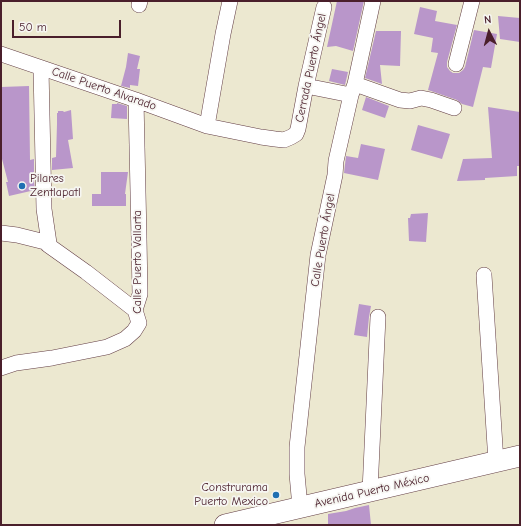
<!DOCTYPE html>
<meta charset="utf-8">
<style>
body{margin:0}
#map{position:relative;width:521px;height:526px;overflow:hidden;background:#ece8d0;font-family:"Comic Neue",sans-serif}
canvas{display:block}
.frame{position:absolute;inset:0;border:2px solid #4a1f2b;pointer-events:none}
.north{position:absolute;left:469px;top:12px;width:40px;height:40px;-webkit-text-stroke:3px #f6f6f2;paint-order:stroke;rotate:354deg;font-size:11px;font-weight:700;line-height:16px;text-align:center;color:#4a1f2b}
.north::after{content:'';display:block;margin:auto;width:14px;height:18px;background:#4a1f2b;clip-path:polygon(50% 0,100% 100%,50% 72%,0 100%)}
.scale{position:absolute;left:12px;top:20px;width:109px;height:18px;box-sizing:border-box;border:2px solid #4a1f2b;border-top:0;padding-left:5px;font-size:12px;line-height:14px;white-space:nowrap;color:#4a1f2b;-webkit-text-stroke:3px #f6f6f2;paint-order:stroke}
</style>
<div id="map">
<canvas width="521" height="526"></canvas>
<div class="frame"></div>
<div class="north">N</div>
<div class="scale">50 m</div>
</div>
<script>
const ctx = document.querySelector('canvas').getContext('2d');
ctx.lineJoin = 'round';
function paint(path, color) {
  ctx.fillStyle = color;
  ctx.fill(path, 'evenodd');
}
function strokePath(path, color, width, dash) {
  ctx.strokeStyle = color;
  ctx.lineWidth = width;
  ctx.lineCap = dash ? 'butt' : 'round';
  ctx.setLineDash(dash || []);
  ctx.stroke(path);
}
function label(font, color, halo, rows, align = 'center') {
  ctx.font = font + ' "Comic Neue",sans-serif';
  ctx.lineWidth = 3.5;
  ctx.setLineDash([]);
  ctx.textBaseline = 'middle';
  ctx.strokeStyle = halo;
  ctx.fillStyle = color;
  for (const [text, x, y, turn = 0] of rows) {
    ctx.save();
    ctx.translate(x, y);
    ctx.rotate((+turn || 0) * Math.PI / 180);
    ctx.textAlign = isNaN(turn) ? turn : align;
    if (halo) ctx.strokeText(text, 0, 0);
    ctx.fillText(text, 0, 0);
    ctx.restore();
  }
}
const building = new Path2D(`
 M337,1h27l-11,50 -17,-5 -9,1z
 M420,7l17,4 -2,10 22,4 -10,37v5l3,4 3,2h6l4,-3 2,-3 9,-37 23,4 -6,34 -8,-1 -10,40 -11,-3 -5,-4 -29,-10 10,-37 -7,-1 2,-14 -19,-4z
 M498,16l22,2v24l-20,-3z
 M376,31h25l-1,35 -20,-1 2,19 -17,-6z
 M128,53l12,3 -3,13h3l-2,17 -8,-1v3l-9,-2 5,-19z
 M332,69l16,3 -3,13 -16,-4z
 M29,86l1,74 4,-1v13h-1l2,18 -26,6 -3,-14h2l-6,-23 -1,-72z
 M366,97l23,9 -4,12 -23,-8z
 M117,103l10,3v13l-16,-1 1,-14h5z
 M488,107l32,5v54h-3v10l-32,2v2l-28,1 6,-22 29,-1z
 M71,110l2,29 -5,1 5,28 -21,2v-12l4,-1 1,-33v-11h1v-2h5l1,1z
 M418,125l32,9 -8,25 -31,-9z
 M361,144l24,5 -7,31 -34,-7 2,-17 12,2z
 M101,172h27l-3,22h1v12h-34v-12h9z
 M428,213l-2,29 -17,-1 -1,-23h2l1,-4z
 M359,304l12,2 -2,11 -2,20 -13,-2z
 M369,505l2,20h-43v-11l18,-3 9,-3z`);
const minor = new Path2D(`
 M139,5l1,-4
 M1,54l135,46 71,26 54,11 14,2 9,1 7,-3 5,-3 2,-5 8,-43 18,-79
 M456,64l16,-63
 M41,68l3,141 5,34
 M355,84l45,16 10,1 11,-3 10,2 23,8
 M306,86l45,9
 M207,126l16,-92 7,-33
 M1,233l16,2 32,8 -1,2 38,27 49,38
 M484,275l12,187
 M1,368l15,-5 36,-5 55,-11 18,-8 9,-8 5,-8 -4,-13 5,-16 -1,-56 -3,-138
 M370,491l8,-174
 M300,507l-3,-33v-27l21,-192 17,-80 1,-14 15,-66 4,-11 18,-83`);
const secondary = new Path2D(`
 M225,525l295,-69`);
const markers = [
 [22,186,4,"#1f6fb2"],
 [276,495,4,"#1f6fb2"]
];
const streetNames = [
 ["Cerrada Puerto Ángel",311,68,-78],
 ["Calle Puerto Alvarado",104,89,19],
 ["Calle Puerto Ángel",323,240,-80],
 ["Calle Puerto Vallarta",138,262,-90],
 ["Avenida Puerto México",372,491,-13]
];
const poiNames = [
 ["Pilares",30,179],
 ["Zentlapatl",30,193],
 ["Construrama",268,488,"right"],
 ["Puerto Mexico",268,502,"right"]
];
paint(building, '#b996ca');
strokePath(minor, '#623d44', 16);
strokePath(secondary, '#623d44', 22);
strokePath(minor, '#fff', 15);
strokePath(secondary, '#fff', 21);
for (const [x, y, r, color] of markers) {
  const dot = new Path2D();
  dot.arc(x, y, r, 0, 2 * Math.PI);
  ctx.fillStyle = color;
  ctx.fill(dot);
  strokePath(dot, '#f6f6f2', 1.5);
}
label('12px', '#4a1f2b', '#f6f6f2', streetNames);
label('12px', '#4a1f2b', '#f6f6f2', poiNames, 'left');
</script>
